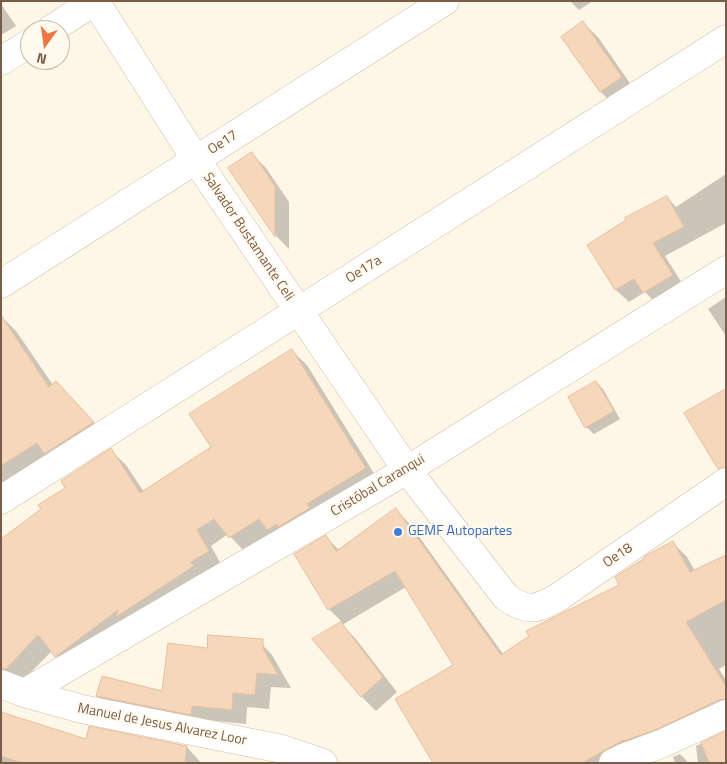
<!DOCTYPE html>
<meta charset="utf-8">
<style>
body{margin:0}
#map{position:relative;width:727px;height:764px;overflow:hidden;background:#fef6e6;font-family:"Titillium Web",sans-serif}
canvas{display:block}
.frame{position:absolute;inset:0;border:2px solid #795d49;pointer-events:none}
.north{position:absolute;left:20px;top:20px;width:50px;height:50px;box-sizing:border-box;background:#fff9ee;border:1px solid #c9bbac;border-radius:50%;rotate:194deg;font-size:14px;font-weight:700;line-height:20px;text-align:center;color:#795d49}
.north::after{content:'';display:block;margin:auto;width:18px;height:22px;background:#ee7645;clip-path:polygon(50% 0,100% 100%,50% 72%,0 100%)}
</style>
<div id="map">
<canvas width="727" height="764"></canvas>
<div class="frame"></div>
<div class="north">N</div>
</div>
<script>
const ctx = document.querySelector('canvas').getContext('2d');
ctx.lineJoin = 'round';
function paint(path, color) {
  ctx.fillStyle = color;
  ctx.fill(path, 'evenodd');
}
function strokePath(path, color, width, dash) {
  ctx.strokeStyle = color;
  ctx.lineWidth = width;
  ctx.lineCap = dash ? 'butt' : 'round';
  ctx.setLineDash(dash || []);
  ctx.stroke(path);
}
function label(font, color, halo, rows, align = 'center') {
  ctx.font = font + ' "Titillium Web",sans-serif';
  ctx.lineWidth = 4;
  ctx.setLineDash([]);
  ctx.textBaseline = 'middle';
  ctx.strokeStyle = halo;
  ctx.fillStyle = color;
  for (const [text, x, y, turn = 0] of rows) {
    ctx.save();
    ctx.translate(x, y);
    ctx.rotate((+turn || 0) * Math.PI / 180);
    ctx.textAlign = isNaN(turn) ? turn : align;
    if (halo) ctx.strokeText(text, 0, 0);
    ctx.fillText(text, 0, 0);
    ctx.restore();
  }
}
const shadow = new Path2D(`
 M570,1h23l-14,9z
 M1,4l15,22 -15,9z
 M583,23l15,14 38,55 -21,14 -14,-14 -38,-55z
 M252,154l14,14 23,34v47l-13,-13 -46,-68z
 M726,174v49l-61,33 20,32 -28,16 -12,-12 -16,10 -13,-12 -27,-45 78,-48 9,10z
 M726,297v39l-18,-27z
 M1,316l15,15 37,54 3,-3 48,51 -103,61z
 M292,351l15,14 73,118 -135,69 -17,-18 -17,12 11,20 -152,105 -18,-20 -32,32 -19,10v-153l41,-30 69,-59 15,14 18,27 69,-44z
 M596,382l7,7 17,30 -26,15 -8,-7z
 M396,510l14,14 93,130 118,-69 51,-43 15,15 8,14 31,-15v109l-7,4 7,11v38l-104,45h-188l21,-97 -49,-79 -64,38 13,13 42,54 -21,19 -14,-14 -48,-58 28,-17 -13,-13 -33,-55 30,-17 13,13z
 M258,640l14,15 19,33 -20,-1 -2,22 -22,-2 -1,17 -39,-4 -2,9 -93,-19 -14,-14 65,-4 45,-43z
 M1,713l86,27 100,7 14,16h-200z
 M726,733v30h-28l-2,-17z
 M680,754l7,7 -1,2h-11l-2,-6z`);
const building = new Path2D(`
 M583,21l39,56 -22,15 -39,-55z
 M252,152l23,34v51l-47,-69z
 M667,196l17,31 -31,16 20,32 -30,18 -9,-14 -19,11 -28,-45 39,-25 -1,-2z
 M1,315l48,72 7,-6 38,41 -50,32 -7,-11 -36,23z
 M292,349l74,119 -59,36 3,4 -32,19 -1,-3 -10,6 -8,-11 -30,19 -15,-19 -17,11 12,21 -18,11 3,4 -78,51 2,-7 -63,47 -17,-22 -32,34h-5v-130l40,-30 -3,-4 27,-17 -4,-7 50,-33 29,45 71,-46 -22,-33z
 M596,381l18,30 -29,17 -17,-31z
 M726,389v78l-8,2 -34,-56z
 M396,508l105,147 28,-19 -3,-5 93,-46 -4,-8 30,-19 -1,-1 3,-2 26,-14 17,31 36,-17v45l-40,22 40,64v13l-7,1 -64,30 -31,11 -1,-1 -41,23h-149l-38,-64 58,-34 -58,-94 -67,39 -34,-56 32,-19 10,16z
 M341,622l42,55 -22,20 -49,-58z
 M208,635l55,4v9l15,27 -21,-2 -2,22 -22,-2 -1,17 -40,-4 -1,9 -95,-19 6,-20 60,15 6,-48 39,5z
 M1,712l85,27 3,-13 98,20 -2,17h-163l-21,-7z
 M726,731v32h-17l-8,-20z`);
const street = new Path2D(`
 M50,30l45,-29 101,159 211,310 99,127c21,15 29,13 51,1l169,-116
 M1,61l29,-18
 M1,284l444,-283
 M1,500l725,-461
 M1,684l23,9 58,16 200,40 41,14
 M24,693l383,-223 319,-200
 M613,763l10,-5 38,-14 65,-30`);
const markers = [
 [398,532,5,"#3f7fe0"]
];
const streetNames = [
 ["Oe17",223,143,-33],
 ["Salvador Bustamante Celi",248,237,56],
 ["Oe17a",364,270,-32],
 ["Cristóbal Caranqui",378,486,-31],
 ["Oe18",618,556,-34],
 ["Manuel de Jesus Alvarez Loor",162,725,11]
];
const shopNames = [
 ["GEMF Autopartes",408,532]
];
paint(shadow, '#0003');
paint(building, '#f5d7bc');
strokePath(building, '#e8be9b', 1);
strokePath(street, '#d0beab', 29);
strokePath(street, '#fff', 28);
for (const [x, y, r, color] of markers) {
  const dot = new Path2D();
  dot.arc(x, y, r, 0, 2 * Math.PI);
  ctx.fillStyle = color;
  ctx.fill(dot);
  strokePath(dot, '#fff9ee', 2);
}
label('14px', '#795d49', '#fff9ee', streetNames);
label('14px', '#366cbe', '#fff9ee', shopNames, 'left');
</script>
